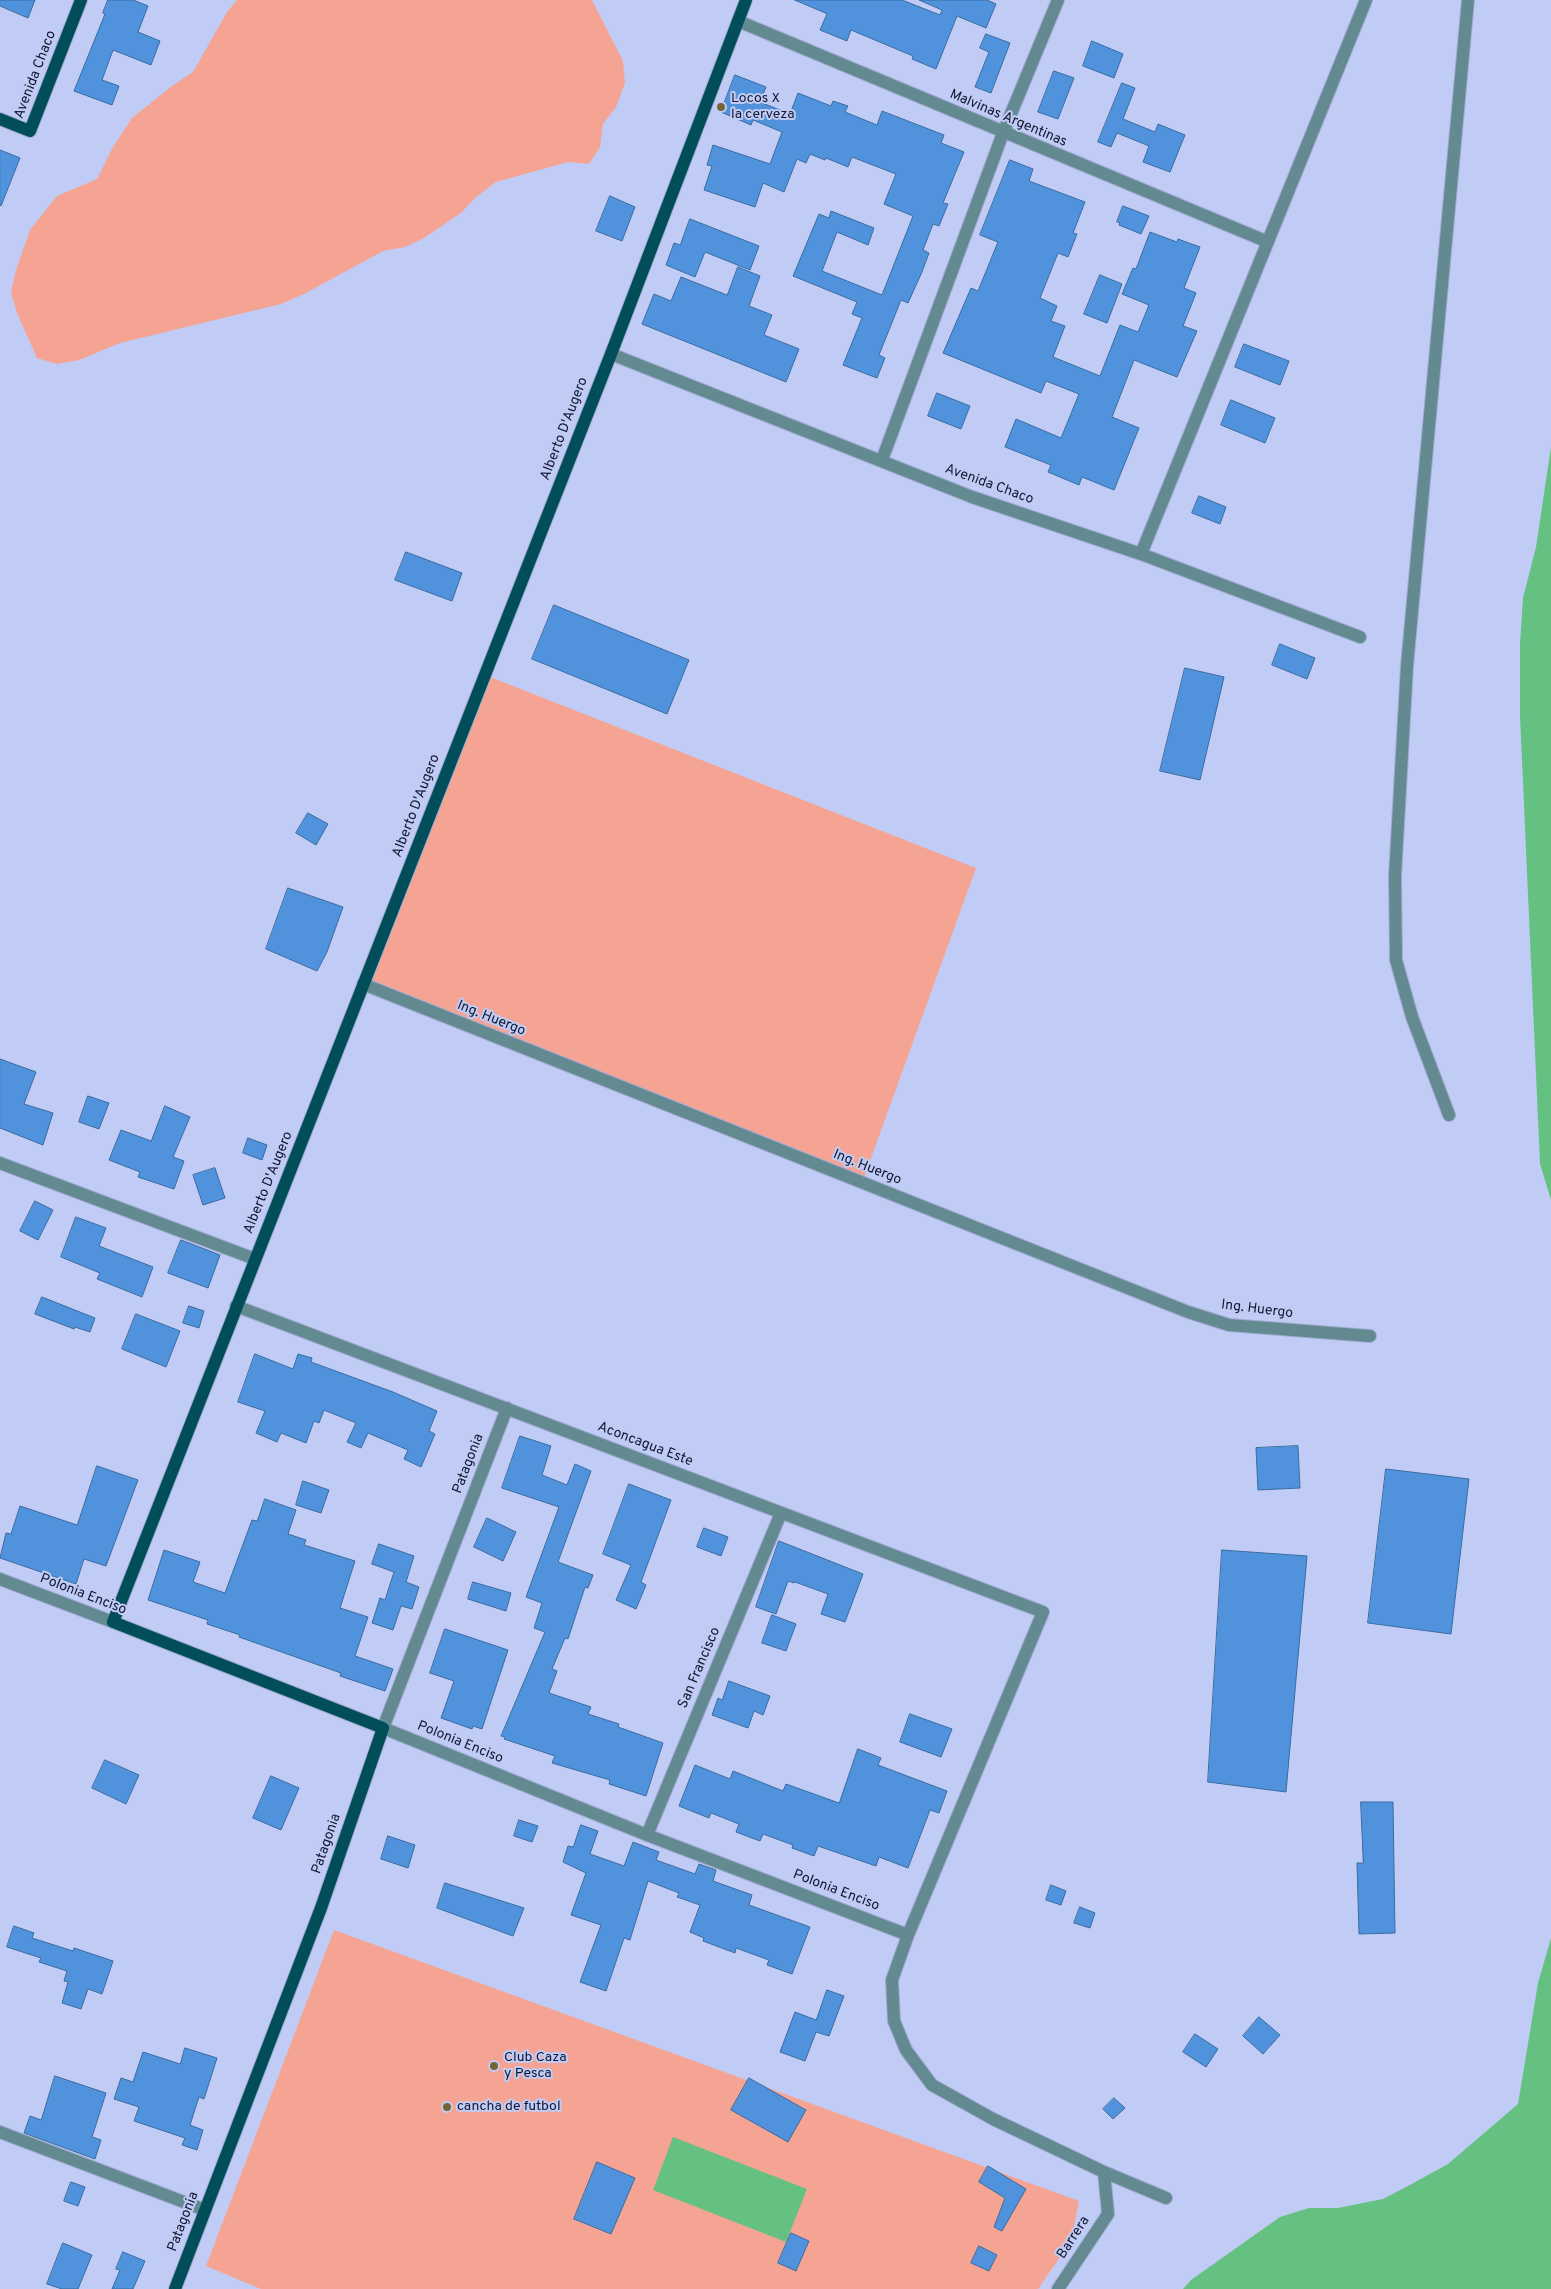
<!DOCTYPE html>
<style>
body{margin:0}
canvas{display:block;background:#c0ccf5}
</style>
<canvas width="1551" height="2289"></canvas>
<script>
const ctx = document.querySelector('canvas').getContext('2d');
ctx.lineJoin = 'round';
function paint(path, color) {
  ctx.fillStyle = color;
  ctx.fill(path, 'evenodd');
}
function strokePath(path, color, width, dash) {
  ctx.strokeStyle = color;
  ctx.lineWidth = width;
  ctx.lineCap = dash ? 'butt' : 'round';
  ctx.setLineDash(dash || []);
  ctx.stroke(path);
}
function label(font, color, halo, rows, align = 'center') {
  ctx.font = font + ' Overpass,sans-serif';
  ctx.lineWidth = 4;
  ctx.setLineDash([]);
  ctx.textBaseline = 'middle';
  ctx.strokeStyle = halo;
  ctx.fillStyle = color;
  for (const [text, x, y, turn = 0] of rows) {
    ctx.save();
    ctx.translate(x, y);
    ctx.rotate((+turn || 0) * Math.PI / 180);
    ctx.textAlign = isNaN(turn) ? turn : align;
    if (halo) ctx.strokeText(text, 0, 0);
    ctx.fillText(text, 0, 0);
    ctx.restore();
  }
}
const green = new Path2D(`
 M237,0h355l31,61 2,22 -9,24 -13,17 -3,23 -11,17 -21,-2 -72,20 -20,15 -15,16 -37,25 -19,9 -22,4 -79,43 -23,10 -161,39 -41,17 -22,4 -20,-6 -20,-45 -6,-21 5,-22 14,-40 27,-34 40,-17 16,-32 19,-29 40,-32 21,-14 34,-60z
 M485,675l491,193 -114,315 -499,-199z
 M334,1930l745,271 -8,40 -33,48h-777l-55,-23z`);
const water = new Path2D(`
 M1551,447v753l-11,-36 -20,-449v-71l3,-46 13,-51z
 M1551,1938v351h-368l8,-9 89,-63 29,-9h29l45,-9 25,-13 40,-22 70,-60 20,-121z
 M673,2137l134,52 -21,53 -133,-52z`);
const building = new Path2D(`
 M0,0h35l-7,18 -28,-12z
 M108,0h25l15,6 -10,26 22,9 -9,24 -38,-15 -11,30 17,6 -7,19 -38,-14 31,-77 -2,-1z
 M795,0h107l38,15 2,-5 -23,-10h68l9,4 -10,24 -29,-12 -21,53 -24,-10 1,-3 -62,-26 -4,11 -27,-11 7,-16z
 M986,34l24,9 -19,50 -16,-6 14,-35 -9,-4z
 M1092,41l31,13 -9,24 -31,-12z
 M1054,71l20,7 -16,41 -20,-7z
 M735,75l31,12 -6,15 30,12 8,-21 33,13 2,-5 15,5 -3,6 32,13 5,-14 62,24 -3,8 23,9 -21,51 5,1 -9,22 -6,-2 -10,26 6,3 -7,19 -14,31 -7,-3 -22,55 6,3 -8,20 -34,-13 19,-47 -10,-4 5,-12 -64,-26 26,-62 10,4 2,-7 43,17 -6,17 -31,-13 -15,39 60,24 31,-79 -29,-12 12,-30 -44,-17 -4,10 -22,-9 -1,2 -15,-6 -4,9 -9,-4 -13,33 -21,-9 -8,24 -51,-17 8,-24 -5,-1 6,-20 57,19 12,-32 -29,-12 -2,5 -30,-13z
 M1122,83l13,5 -12,31 32,13 3,-8 27,11 -15,37 -27,-10 6,-16 -32,-13 -6,14 -13,-5z
 M0,150l20,8 -19,48 -1,-1z
 M1010,160l23,9 -4,12 56,21 -12,31 4,1 -9,23 -10,-4 -18,45 17,8 -6,15 14,5 -12,31 47,19 20,-51 18,7 11,-27 -27,-11 11,-26 3,1 14,-37 27,10 1,-3 22,8 -16,41 12,5 -13,33 14,5 -20,46 -43,-17 -22,57 27,11 -25,62 -32,-13 -3,8 -31,-13 3,-7 -46,-18 11,-28 45,19 18,-44 -33,-13 -5,12 -98,-40 28,-65 7,3 20,-49 -18,-7z
 M610,196l25,11 -13,34 -26,-10z
 M1123,206l26,10 -8,18 -22,-9 1,-2 -3,-1z
 M690,219l69,27 -9,24 -45,-18 -10,25 -29,-12 8,-22 6,2z
 M738,267l22,9 -11,30 23,9 -8,20 35,14 -13,33 -144,-58 12,-30 17,7 10,-24 46,18z
 M1100,275l22,9 -15,39 -23,-9z
 M1244,344l45,17 -9,24 -45,-18z
 M937,393l33,13 -9,23 -33,-13z
 M1231,400l44,18 -10,25 -44,-18z
 M1199,496l27,11 -6,17 -28,-11z
 M406,552l56,21 -10,28 -57,-21z
 M554,605l135,55 -22,54 -135,-55z
 M1280,644l35,14 -8,21 -35,-14z
 M1185,668l39,9 -24,103 -40,-9z
 M308,813l20,11 -12,21 -20,-12z
 M288,888l55,19 -16,45 -10,19 -51,-22z
 M0,1059l36,13 -12,32 29,9 -10,32 -43,-17z
 M88,1096l21,7 -10,26 -20,-7z
 M165,1106l25,11 -17,40 11,4 -10,28 -36,-12 2,-5 -31,-12 12,-30 30,11z
 M248,1138l19,7 -5,15 -19,-7z
 M215,1168l10,30 -22,7 -10,-30z
 M35,1201l18,9 -15,30 -18,-9z
 M76,1217l30,11 -7,18 54,21 -11,30 -45,-18 3,-6 -39,-16z
 M181,1240l39,15 -12,33 -40,-15z
 M42,1297l53,21 -5,14 -15,-5 -1,2 -39,-15z
 M189,1306l15,5 -5,17 -16,-5z
 M136,1314l44,17 -14,36 -44,-18z
 M255,1354l38,15 5,-15 14,4 -1,4 82,30 44,19 -8,20 6,3 -14,33 -17,-8 4,-9 -40,-17 -7,15 -14,-6 9,-19 -32,-13 -5,13 -5,-2 -8,22 -25,-10 -4,9 -21,-9 9,-22 -27,-9z
 M520,1436l31,10 -9,29 25,10 8,-21 16,7 -33,91 35,13 -5,13 -3,-1 -17,52 -3,-1 -13,31 5,2 -8,22 42,14 -3,7 31,10 -1,3 45,16 -17,53 -37,-12 1,-4 -58,-17 3,-7 -51,-17 1,-2 -4,-1 44,-104 -11,-4 8,-25 -16,-6 33,-90 -57,-19z
 M1298,1446l2,42 -42,2 -2,-42z
 M97,1466l41,14 -32,86 -22,-7 -8,25 -76,-26 6,-25 5,1 9,-28 57,19z
 M1386,1469l83,10 -18,155 -83,-11z
 M303,1481l26,9 -8,23 -25,-8z
 M629,1484l42,16 -30,82 5,3 -10,24 -20,-9 15,-35 -28,-11z
 M265,1499l31,11 -8,24 18,6 -2,5 51,16 -15,47 28,9 -13,39 38,13 -8,22 -45,-15 1,-3 -102,-36 1,-2 -33,-11 1,-4 -60,-20 16,-50 36,12 -7,20 32,11 27,-73 5,1z
 M487,1518l29,14 -13,29 -29,-14z
 M704,1528l24,9 -7,19 -24,-9z
 M779,1541l84,33 -18,48 -24,-8 7,-20 -33,-12 -1,1 -6,-2 -12,33 -20,-7z
 M379,1544l35,12 -8,26 13,5 -7,22 -11,-3 -8,24 -21,-7 8,-25 5,2 9,-28 -22,-8z
 M1222,1550l85,6 -21,236 -78,-10z
 M473,1582l38,11 -5,18 -38,-12z
 M772,1615l24,9 -10,27 -24,-8z
 M445,1629l63,21 -26,79 -9,-3 -1,3 -31,-11 13,-37 -24,-8z
 M729,1681l41,15 -7,19 -9,-4 -6,17 -36,-13 6,-17 4,2z
 M910,1714l42,15 -11,28 -41,-15z
 M858,1749l23,9 -3,7 69,26 -8,22 -9,-3 -22,58 -29,-11 -3,9 -58,-20 -4,10 -22,-8 1,-3 -30,-11 -3,7 -24,-9 3,-8 -28,-11 -2,5 -30,-12 16,-41 35,14 3,-8 50,20 3,-7 53,19z
 M105,1760l34,15 -13,29 -34,-16z
 M271,1776l28,12 -18,42 -28,-12z
 M1361,1802h32l2,131 -36,1 -2,-71h6z
 M519,1820l19,6 -6,16 -18,-6z
 M581,1825l17,6 -8,23 34,12 9,-24 26,10 -3,8 39,14 4,-10 17,6 -3,11 39,14 -3,10 61,22 -18,47 -25,-9 2,-5 -33,-12 -1,5 -32,-12 1,-3 -14,-6 10,-27 -23,-8 2,-4 -31,-12 -18,59 -6,-2 -18,53 -26,-9 21,-57 -30,-10 15,-42 -23,-11 5,-16 5,1z
 M388,1836l27,9 -7,23 -27,-9z
 M445,1883l79,25 -11,28 -76,-28z
 M1051,1885l15,6 -5,14 -15,-5z
 M1080,1907l15,6 -5,15 -16,-5z
 M14,1926l20,7 -2,5 41,13 1,-3 39,13 -11,33 -14,-5 -7,20 -19,-6 6,-21 -4,-1 3,-10 -28,-9 2,-4 -34,-11z
 M827,1990l17,6 -15,40 -13,-4 -11,29 -25,-9 15,-40 21,8z
 M1259,2017l21,18 -17,19 -20,-18z
 M1195,2034l23,15 -12,18 -23,-15z
 M185,2048l32,10 -13,41 -5,-2 -9,28 13,5 -6,20 -15,-5 3,-7 -51,-17 5,-14 -25,-8 7,-21 12,4 10,-30 37,12z
 M55,2076l51,17 -14,44 9,3 -6,19 -71,-26 6,-17 11,4z
 M749,2078l57,32 -18,32 -57,-32z
 M1114,2098l11,10 -12,11 -10,-10z
 M597,2162l38,16 -24,56 -37,-15z
 M988,2166l38,23 -24,42 -8,-4 11,-29 -26,-16z
 M71,2182l14,5 -7,19 -14,-5z
 M791,2233l18,8 -13,30 -18,-8z
 M63,2243l29,12 -14,34h-16l-15,-5z
 M979,2246l18,9 -8,16 -18,-8z
 M123,2252l22,9 -12,28h-21l8,-19 -4,-1z`);
const minor = new Path2D(`
 M738,21l530,221
 M611,354l361,143 169,57 219,83
 M882,460l121,-327 55,-133
 M1141,554l225,-554
 M363,984l825,328 41,13 141,11
 M1449,1115l-37,-98 -16,-57 -1,-84 12,-210 61,-666
 M0,1163l255,96
 M236,1306l807,306 -135,323 -16,45 2,41 12,29 26,35 61,34 111,53 62,26
 M507,1408l-124,320 264,107 261,100
 M0,1579l113,43
 M647,1835l134,-322
 M0,2132l205,78
 M1058,2289l50,-75 -4,-42`);
const major = new Path2D(`
 M0,119l30,12 51,-131
 M175,2289l146,-381 62,-180 -270,-106 498,-1268 135,-354`);
const markers = [
 [721,107,5,"#756533"],
 [494,2066,5,"#756533"],
 [447,2107,5,"#756533"]
];
const streetNames = [
 ["Avenida Chaco",36,75,-69],
 ["Malvinas Argentinas",1008,119,23],
 ["Alberto D'Augero",565,429,-69],
 ["Avenida Chaco",989,485,20],
 ["Alberto D'Augero",417,806,-69],
 ["Ing. Huergo",491,1019,22],
 ["Ing. Huergo",867,1168,22],
 ["Alberto D'Augero",269,1183,-68],
 ["Ing. Huergo",1257,1310,7],
 ["Aconcagua Este",645,1445,21],
 ["Patagonia",469,1464,-69],
 ["Polonia Enciso",83,1595,21],
 ["San Francisco",700,1668,-67],
 ["Polonia Enciso",460,1743,22],
 ["Patagonia",327,1844,-71],
 ["Polonia Enciso",836,1891,21],
 ["Patagonia",184,2222,-69],
 ["Barrera",1074,2238,-57]
];
const poiNames = [
 ["Locos X",731,99],
 ["la cerveza",731,115],
 ["Club Caza",504,2058],
 ["y Pesca",504,2074],
 ["cancha de futbol",457,2107]
];
paint(green, '#f5a494');
paint(water, '#65c181');
paint(building, '#5093dc');
strokePath(building, '#3b6ba0', 1);
strokePath(minor, '#a0abd2', 14);
strokePath(major, '#a0abd2', 14);
strokePath(minor, '#638991', 12);
strokePath(major, '#014d59', 12);
for (const [x, y, r, color] of markers) {
  const dot = new Path2D();
  dot.arc(x, y, r, 0, 2 * Math.PI);
  ctx.fillStyle = color;
  ctx.fill(dot);
  strokePath(dot, '#c0ccf5', 2);
}
label('14px', '#111730', '#c0ccf5', streetNames);
label('14px', '#111730', '#c0ccf5', poiNames, 'left');
</script>
